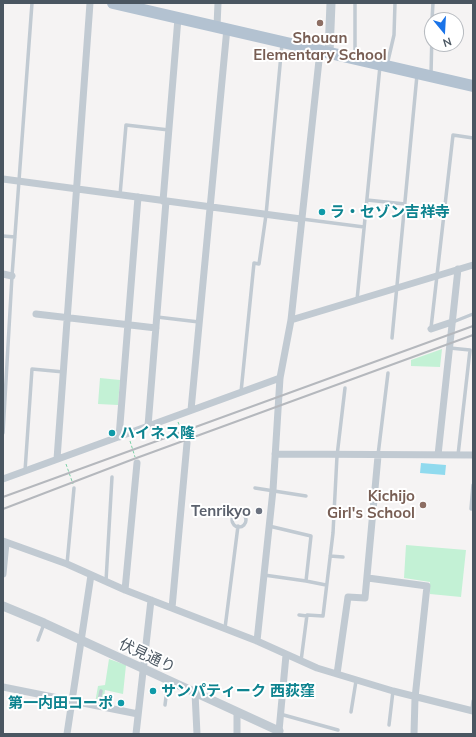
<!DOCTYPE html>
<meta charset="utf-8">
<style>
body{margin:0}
#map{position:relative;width:476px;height:737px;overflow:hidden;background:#f5f3f3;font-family:Mulish,sans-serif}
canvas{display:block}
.frame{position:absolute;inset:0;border:4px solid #4a5661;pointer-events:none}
.north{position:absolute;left:424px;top:12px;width:40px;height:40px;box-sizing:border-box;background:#fff;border:1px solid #b7bbc0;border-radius:50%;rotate:162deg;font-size:11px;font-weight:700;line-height:16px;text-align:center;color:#4a5661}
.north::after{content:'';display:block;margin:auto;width:14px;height:18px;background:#1a73e8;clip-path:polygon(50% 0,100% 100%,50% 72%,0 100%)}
</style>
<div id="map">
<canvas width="476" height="737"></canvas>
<div class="frame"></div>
<div class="north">N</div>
</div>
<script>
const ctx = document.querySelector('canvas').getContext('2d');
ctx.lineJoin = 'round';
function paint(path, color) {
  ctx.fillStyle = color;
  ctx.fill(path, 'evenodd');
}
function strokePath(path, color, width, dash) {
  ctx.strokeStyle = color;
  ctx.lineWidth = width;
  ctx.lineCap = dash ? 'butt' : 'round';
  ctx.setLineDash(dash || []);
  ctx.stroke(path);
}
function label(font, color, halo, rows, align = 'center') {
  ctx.font = font + ' Mulish,"Noto Sans JP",sans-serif';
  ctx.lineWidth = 4;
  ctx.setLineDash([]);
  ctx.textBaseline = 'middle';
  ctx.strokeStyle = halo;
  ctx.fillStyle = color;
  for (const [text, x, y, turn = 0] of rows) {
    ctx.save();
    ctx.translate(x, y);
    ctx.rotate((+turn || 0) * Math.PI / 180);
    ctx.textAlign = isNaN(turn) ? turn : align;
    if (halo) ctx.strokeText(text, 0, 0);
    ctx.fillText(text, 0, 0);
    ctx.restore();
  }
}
const green = new Path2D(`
 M442,349l-2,18 -29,-1v-6z
 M100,378l20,2 -2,25 -20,-1z
 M406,545l60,5 -5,47 -31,-3v-12l-26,-4z
 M109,659l17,6 -3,29 -18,-4 -2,15 -8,-2 3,-17 7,-1z`);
const water = new Path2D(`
 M421,463l25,2 -1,10 -25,-2z`);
const path = new Path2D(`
 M178,422l6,14
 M130,441l5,16
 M66,464l7,20`);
const service = new Path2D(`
 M432,20l1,-17
 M355,56v-53
 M387,65l7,-30 1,-32
 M431,74l1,-42
 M120,195l6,-70 43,5
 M367,200l38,4
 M302,219l62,8
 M3,236l12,1
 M357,300l23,-234
 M157,317l42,5
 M453,322l20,-8
 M431,328l22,-193 20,3
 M392,338l25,-263
 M450,348l20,2 -12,105
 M241,392l13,-129 5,1 7,-49 16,-171
 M3,433l9,-157 20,-273
 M378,455l10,-82
 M25,471l7,-102 32,3
 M255,488l51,8
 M471,509l2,-24
 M232 520a7 7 0 1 1 14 0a7 7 0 1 1-14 0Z
 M269,526l42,10 -5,45 20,4
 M330,556l13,1
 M67,564l7,-76
 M264,575l42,6
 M106,581l6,-104
 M299,615l8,1
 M225,628l13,-102
 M38,640l6,-16
 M301,661l6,-46 16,1 10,-83 4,-77 8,-68
 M165,705l3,-24
 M98,706l3,-15
 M472,710l1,-9
 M351,712l5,-31
 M280,714l58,16
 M389,725l4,-34`);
const minor = new Path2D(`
 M217,26l1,-23
 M3,179l298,40
 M163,201l15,-183
 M3,274l9,2
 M36,314l120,14
 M291,320l182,-55
 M431,329l21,-7
 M191,410l36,-382
 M148,426l18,-225
 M119,437l19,-240
 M275,454l198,1
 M438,455l20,-186
 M57,459l33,-456
 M3,479l277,-101
 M3,541l64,23 58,26 132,51 60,27 76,23 80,20
 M3,574l3,-31
 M368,578l59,8 -12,112 -1,36
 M125,590l12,-127
 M172,608l15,-165
 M257,641l16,-151 7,-112 11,-58 29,-269
 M337,674l11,-77 17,1 13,-142
 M3,687l135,27
 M195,693l2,41
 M237,712v22
 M279,731l7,-76
 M67,734l24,-159
 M136,734l15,-134`);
const tertiary = new Path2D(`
 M329,53l2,-50
 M3,606l41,17 235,108 -1,3`);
const primary = new Path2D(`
 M113,3l360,83`);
const rail = new Path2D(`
 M3,497l470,-171
 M3,509l128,-49 342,-125`);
const markers = [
 [320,23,4,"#8d6e63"],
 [322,212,4,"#0f9aa8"],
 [112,433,4,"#0f9aa8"],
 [423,505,4,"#8d6e63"],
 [259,511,4,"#6b7280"],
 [153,691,4,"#0f9aa8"],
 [121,703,4,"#0f9aa8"]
];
const educationNames = [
 ["Shouan",320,38],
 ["Elementary School",320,55],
 ["Kichijo",415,496,"right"],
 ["Girl's School",415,513,"right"]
];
const cultureNames = [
 ["ラ・セゾン吉祥寺",330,212],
 ["ハイネス隆",120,433],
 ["サンパティーク 西荻窪",161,691],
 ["第一内田コーポ",113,703,"right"]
];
const worshipNames = [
 ["Tenrikyo",251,511]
];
const streetNames = [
 ["伏見通り",147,656,25]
];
paint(green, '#c3f1d5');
paint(water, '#90daee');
strokePath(path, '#7ad0a6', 1, [3, 2]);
strokePath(service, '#c1cad2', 3.5);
strokePath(minor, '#c1cad2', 7);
strokePath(tertiary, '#c1cad2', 9);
strokePath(primary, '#b3c2d1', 12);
strokePath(rail, '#b5b8bd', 2);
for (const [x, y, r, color] of markers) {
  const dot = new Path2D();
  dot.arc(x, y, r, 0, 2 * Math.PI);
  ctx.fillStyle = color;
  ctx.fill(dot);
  strokePath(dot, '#fff', 1.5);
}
label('bold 15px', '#785e54', '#fff', educationNames);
label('bold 15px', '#0d838f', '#fff', cultureNames, 'left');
label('bold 15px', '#5b616d', '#fff', worshipNames, 'right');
label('15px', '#4a5661', '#fff', streetNames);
</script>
